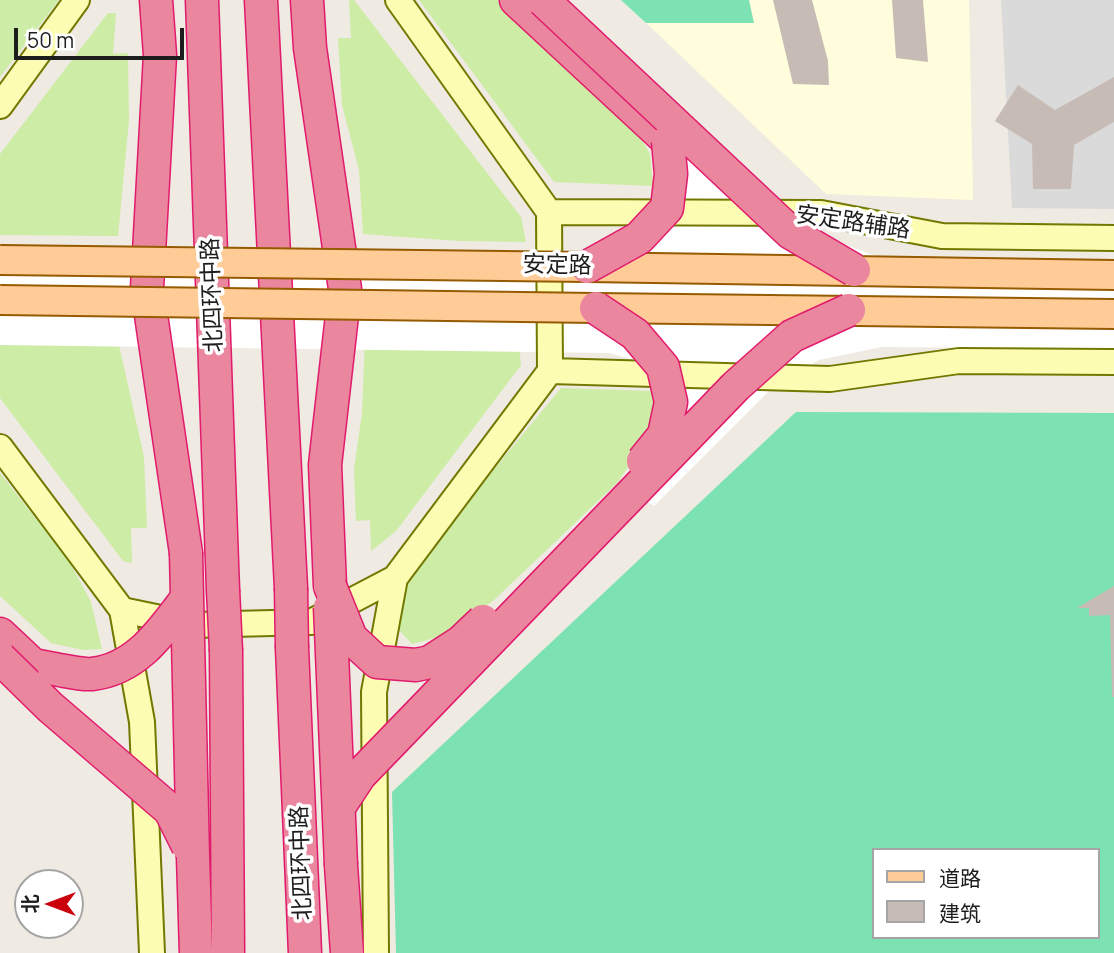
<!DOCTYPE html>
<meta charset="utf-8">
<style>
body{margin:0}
#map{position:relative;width:1114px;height:953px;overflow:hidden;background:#efeae2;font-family:Manrope,"Noto Sans SC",sans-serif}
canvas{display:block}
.legend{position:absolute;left:872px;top:848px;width:228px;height:91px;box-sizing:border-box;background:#fff;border:2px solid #a5a5a5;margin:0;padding:9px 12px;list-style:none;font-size:21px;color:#1d1d1d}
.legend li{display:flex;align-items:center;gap:14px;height:35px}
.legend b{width:35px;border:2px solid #a5a5a5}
.north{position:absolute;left:14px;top:869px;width:70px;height:70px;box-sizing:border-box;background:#fff;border:2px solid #a5a5a5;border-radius:50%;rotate:270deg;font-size:19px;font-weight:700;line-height:28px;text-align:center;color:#1d1d1d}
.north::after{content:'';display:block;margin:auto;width:24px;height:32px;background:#ca000d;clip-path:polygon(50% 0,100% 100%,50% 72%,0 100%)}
.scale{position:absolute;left:14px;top:28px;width:170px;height:32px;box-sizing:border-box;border:4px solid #1d1d1d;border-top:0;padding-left:9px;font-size:21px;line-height:24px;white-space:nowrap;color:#1d1d1d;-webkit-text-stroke:5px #fff;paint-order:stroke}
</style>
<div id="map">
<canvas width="1114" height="953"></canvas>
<ul class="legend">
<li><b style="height:9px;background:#ffcc97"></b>道路</li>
<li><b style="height:19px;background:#c7bcb5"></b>建筑</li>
</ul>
<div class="north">北</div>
<div class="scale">50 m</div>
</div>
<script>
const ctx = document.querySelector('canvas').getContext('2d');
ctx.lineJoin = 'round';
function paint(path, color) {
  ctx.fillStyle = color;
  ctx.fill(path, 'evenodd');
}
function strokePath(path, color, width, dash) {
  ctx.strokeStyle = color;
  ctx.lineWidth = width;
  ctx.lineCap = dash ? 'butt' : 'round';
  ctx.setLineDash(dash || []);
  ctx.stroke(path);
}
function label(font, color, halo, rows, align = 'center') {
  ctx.font = font + ' Manrope,"Noto Sans SC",sans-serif';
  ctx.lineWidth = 7;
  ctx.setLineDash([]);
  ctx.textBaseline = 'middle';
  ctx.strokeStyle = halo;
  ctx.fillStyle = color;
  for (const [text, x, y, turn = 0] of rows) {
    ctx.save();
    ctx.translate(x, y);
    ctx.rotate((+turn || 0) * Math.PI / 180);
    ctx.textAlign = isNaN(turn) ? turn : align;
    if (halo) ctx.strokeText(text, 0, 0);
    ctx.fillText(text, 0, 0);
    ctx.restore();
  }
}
const residential = new Path2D(`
 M1001,0h113v209l-102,-1z`);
const education = new Path2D(`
 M622,0h347l4,200 -147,-6z`);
const grass = new Path2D(`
 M0,0h59l-59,77z
 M349,0h5l167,217 5,25 -67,-1 -96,-7 -4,-64 -17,-65 -4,-67h13z
 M419,0h93l114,112 24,42 3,32 -99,-4z
 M108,13h8l-3,41 15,-1 1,67 -11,116 -118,-1v-81z
 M0,336h117l27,121 3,71h-16l1,35 -9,-2 -123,-163z
 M365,339l154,6 2,20 -125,166 -25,20 -1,-31 -14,1 -2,-52 8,-56z
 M561,388l90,3 5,29 -16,29 -22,33 -124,118 -51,36 -31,8 -16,-17 3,-33 12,-24z
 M0,473l69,88 22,41 11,47 -19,1 -32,-7 -51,-47z`);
const pitch = new Path2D(`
 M621,0h128l5,23h-108z
 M796,412l318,1v540h-718l-4,-161zM874,850h224v87h-224z`);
const pier = new Path2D(`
 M634,111l179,122 71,26h230v90l-232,-2 -63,13 -49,30 -116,116 -32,-20 25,-37 12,-39 -7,-24 -21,-27 -22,-6 -609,-8v-95l582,8 60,-34 14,-31v-35z`);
const building = new Path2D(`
 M773,0h39l16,61 1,24 -36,-1z
 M892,0h31l5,62 -32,-4z
 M1114,77v45l-40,23 -3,44h-38l-1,-45 -37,-23 23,-36 37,25z
 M1114,586v111h-2l-2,-82 -21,1v-8h-12z`);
const secondary = new Path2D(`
 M0,106l77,-106
 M549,212l272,1 121,23 172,2
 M550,371l280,8 129,-18 155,1
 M0,447l122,163 20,112 10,231
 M122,610l72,15 117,-3 84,-44 155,-207 -1,-159 -151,-212
 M376,953l-2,-261 21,-114`);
const primary = new Path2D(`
 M587,267l527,8
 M596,308l518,6`);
const highway = new Path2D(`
 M156,0l4,55 -13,233 39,265
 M202,0l21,590
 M261,0l30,588
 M307,0l3,48 35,241 -20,176 5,121
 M516,0l152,141
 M0,634l33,31 21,4
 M292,648l13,305
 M226,651l2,302
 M193,857l3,96
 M341,865l6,88`);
const primaryBridge = new Path2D(`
 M0,260l587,7
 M0,300l596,8`);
const highwayBridge = new Path2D(`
 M543,0l248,233 63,37
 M587,267l52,-29 28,-30 4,-34 -3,-33
 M596,308l39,26 28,33 8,35 -7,33 -21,26
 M186,553l7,304
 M330,586l21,52 26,24 39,3 14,-3 31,-20 22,-21
 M291,588l1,60
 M223,590l3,61
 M330,607l11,258
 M0,658l50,49 120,103 18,36
 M54,669c12,2 27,6 38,5 45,-5 70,-43 95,-76
 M339,807l21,-32 376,-389 56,-50 57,-26`);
const streetNames = [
 ["安定路辅路",853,223,8],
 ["安定路",557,266,1],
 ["北四环中路",213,295,-92],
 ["北四环中路",302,863,-92]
];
paint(residential, '#dbdada');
paint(education, '#fffddb');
paint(grass, '#cdeca5');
paint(pitch, '#7ce2b4');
paint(pier, '#fff');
paint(building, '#c7bcb5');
strokePath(secondary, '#737800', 28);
strokePath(primary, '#965b00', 32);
strokePath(highway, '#e11b6c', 35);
strokePath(secondary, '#fcfcb3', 24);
strokePath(primary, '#ffcc97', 28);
strokePath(highway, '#eb869f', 32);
strokePath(primaryBridge, '#965b00', 32, []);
strokePath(highwayBridge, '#e11b6c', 35, []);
strokePath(primaryBridge, '#ffcc97', 28);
strokePath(highwayBridge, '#eb869f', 32);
label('23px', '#1d1d1d', '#fff', streetNames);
</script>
